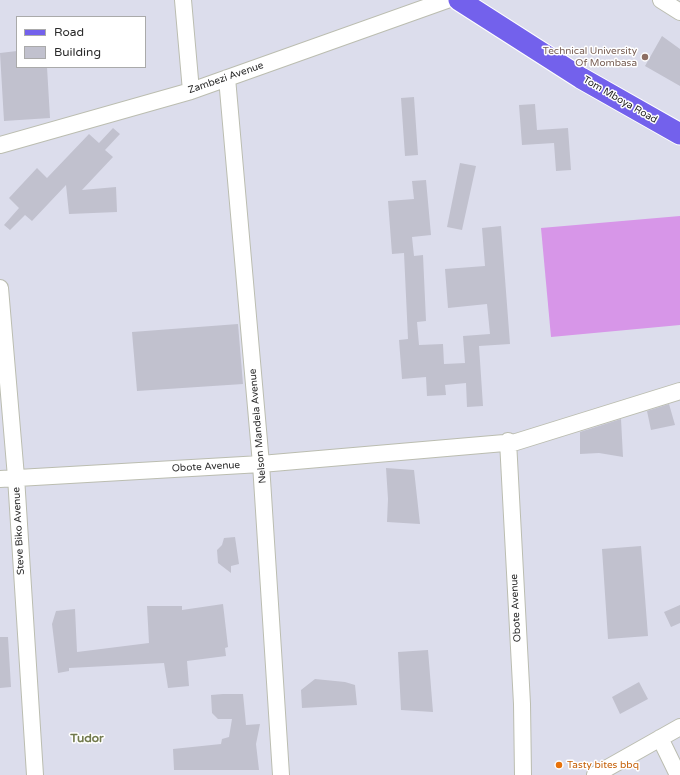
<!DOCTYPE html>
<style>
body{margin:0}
#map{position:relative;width:680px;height:775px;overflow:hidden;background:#dcddec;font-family:"Varela Round",sans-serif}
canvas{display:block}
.legend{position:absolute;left:16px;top:16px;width:130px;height:52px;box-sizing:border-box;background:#fff;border:1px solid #aaa;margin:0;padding:5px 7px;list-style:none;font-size:12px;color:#2a2a2a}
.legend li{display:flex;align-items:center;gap:8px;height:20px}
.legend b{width:20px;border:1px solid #aaa}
</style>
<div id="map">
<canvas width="680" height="775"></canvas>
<ul class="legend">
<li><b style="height:5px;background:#7361ec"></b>Road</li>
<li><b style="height:11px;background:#c1c1ce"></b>Building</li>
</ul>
</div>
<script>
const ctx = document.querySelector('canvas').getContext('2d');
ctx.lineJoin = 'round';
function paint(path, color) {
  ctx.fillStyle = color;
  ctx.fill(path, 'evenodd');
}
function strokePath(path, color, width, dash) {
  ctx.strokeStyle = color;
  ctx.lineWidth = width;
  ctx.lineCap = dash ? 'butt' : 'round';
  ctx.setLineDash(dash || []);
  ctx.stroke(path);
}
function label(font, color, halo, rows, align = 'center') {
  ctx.font = font + ' "Varela Round",sans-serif';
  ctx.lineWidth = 3;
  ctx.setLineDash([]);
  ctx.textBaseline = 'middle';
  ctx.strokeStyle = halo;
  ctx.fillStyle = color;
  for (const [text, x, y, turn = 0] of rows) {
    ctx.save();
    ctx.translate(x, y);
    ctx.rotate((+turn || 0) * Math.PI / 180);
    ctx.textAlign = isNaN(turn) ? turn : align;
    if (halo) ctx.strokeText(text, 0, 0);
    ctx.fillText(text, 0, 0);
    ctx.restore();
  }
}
const pitch = new Path2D(`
 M680,216v109l-129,12 -10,-109z`);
const building = new Path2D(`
 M662,36l18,13v37l-35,-20z
 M17,51v16h30l3,51 -46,3 -4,-68z
 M414,97l4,58 -13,1 -4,-58z
 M535,104l2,26 31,-2 3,42 -15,1 -2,-28 -32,2 -3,-40z
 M113,128l7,6 -15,16 8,7 -31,33 34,-3 1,25 -48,2 -3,-29 -34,36 -7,-6 -15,15 -6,-5 15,-17 -10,-10 28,-30 10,10 42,-44 10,9z
 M460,163l16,3 -14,64 -15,-3z
 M426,180l5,55 -19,2 2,19 9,-1 3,66 -9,1 2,23 24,-1 1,20 21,-1 -2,-27 27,-2 -3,-30 -39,4 -3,-39 40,-3 -3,-38 19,-2 9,118 -31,2 4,60 -16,1 -1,-24 -21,2 1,10 -19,1 -1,-19 -24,2 -3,-39 9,-1 -4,-86 -12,1 -4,-53 26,-2 -2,-18z
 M238,324l5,60 -106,7 -5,-59z
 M669,404l6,21 -24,5 -4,-19z
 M621,419l2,38 -24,-4 -19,1v-22z
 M386,468l28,2 6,54 -33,-2 1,-23z
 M235,537l4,27 -8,2v7l-13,-10 -1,-13 5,-5 2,-7z
 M641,546l7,90 -40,3 -6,-90z
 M223,604l5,43 -3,1 1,8 -39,5 2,25 -21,2 -4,-25 -95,5v3l-11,2 -6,-49 4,-13 19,-2 2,43 72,-9 -2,-37h35v4z
 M680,605v18l-9,4 -7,-15z
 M0,637h8l3,50 -11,1z
 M428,650l5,62 -32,-2 -3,-58z
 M315,679l30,3 10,3 2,20 -55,3 -1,-18z
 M639,682l9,17 -28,15 -8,-17z
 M223,694h20l3,31 14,-1 -4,20 3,26h-85l-1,-21 48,-5 1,-5 7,-2 3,-18h-14l-6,-6 -1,-18z`);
const minor = new Path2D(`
 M183,0l8,91
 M661,0l19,12
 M227,78l34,386 20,311
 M0,145l191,-54 256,-91
 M0,288l16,189 19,298
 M508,441l14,263 1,71
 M0,479l261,-15 255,-22 164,-51
 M660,738l18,37
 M595,775l85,-48`);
const major = new Path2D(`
 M459,0l122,78 99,56`);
const markers = [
 [645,57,4,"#8d6e63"],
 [559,765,4,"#e8710a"]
];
const educationNames = [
 ["Technical University",637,51],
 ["Of Mombasa",637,63]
];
const streetNames = [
 ["Zambezi Avenue",226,78,-19],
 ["Tom Mboya Road",620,100,30],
 ["Nelson Mandela Avenue",258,426,-95],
 ["Obote Avenue",206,467,-3],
 ["Steve Biko Avenue",19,531,-93],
 ["Obote Avenue",516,608,-93]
];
const foodNames = [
 ["Tasty bites bbq",567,765]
];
const quarterNames = [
 ["Tudor",87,739]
];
paint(pitch, '#d796e8');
paint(building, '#c1c1ce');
strokePath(minor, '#bbbdb0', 18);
strokePath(major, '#fff', 23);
strokePath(minor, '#fff', 16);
strokePath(major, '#7361ec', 21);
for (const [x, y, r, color] of markers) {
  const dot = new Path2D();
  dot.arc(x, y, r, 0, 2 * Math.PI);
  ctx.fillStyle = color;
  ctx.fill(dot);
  strokePath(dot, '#fff', 1.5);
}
label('10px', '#785e54', '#fff', educationNames, 'right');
label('10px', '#2a2a2a', '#fff', streetNames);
label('10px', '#c56008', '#fff', foodNames, 'left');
label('bold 12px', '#71794c', '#fff', quarterNames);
</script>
